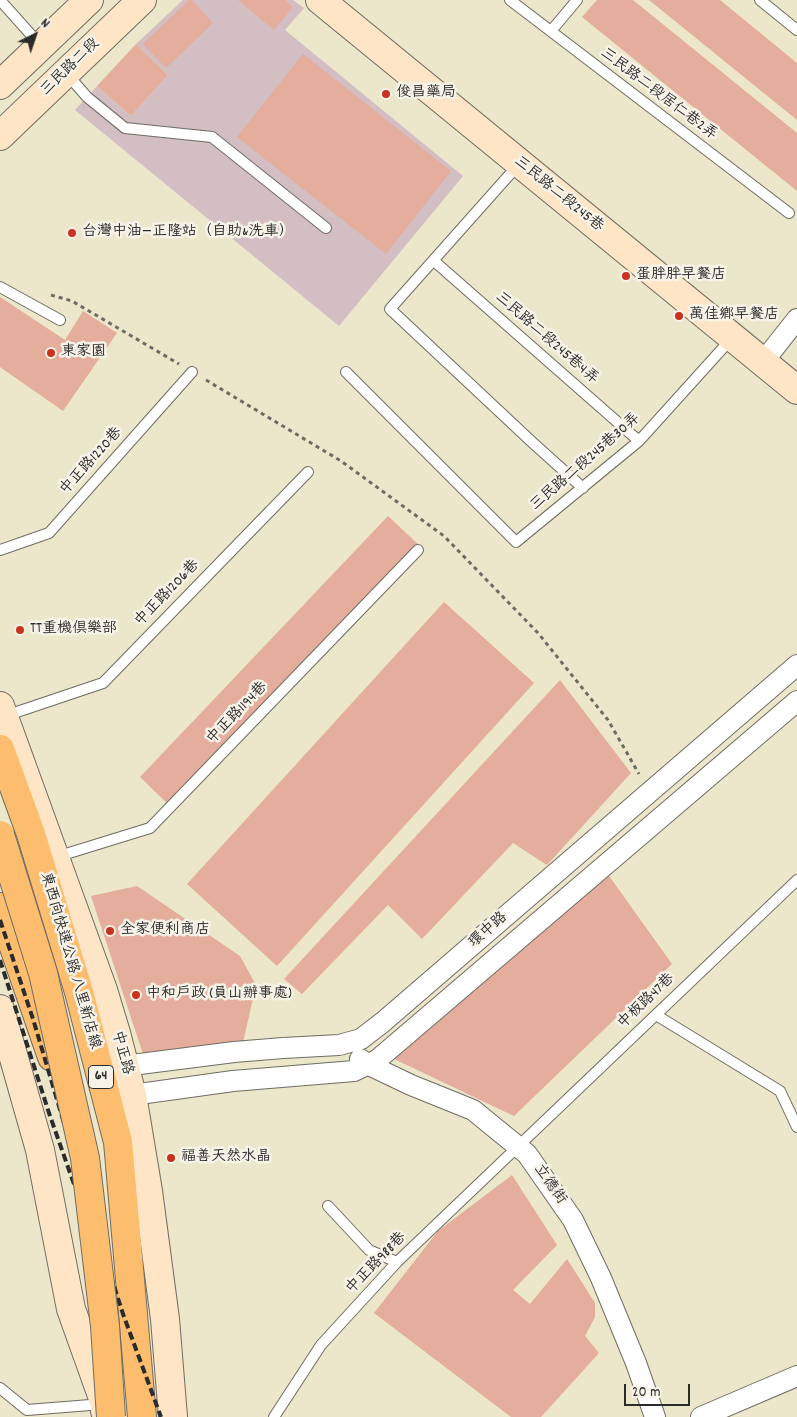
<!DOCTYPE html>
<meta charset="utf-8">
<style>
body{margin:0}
#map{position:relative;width:797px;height:1417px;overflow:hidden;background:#ece6ca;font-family:Dekko,sans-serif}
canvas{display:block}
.north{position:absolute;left:10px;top:10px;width:50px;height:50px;-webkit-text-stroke:4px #f7f3e8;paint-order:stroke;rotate:41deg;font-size:14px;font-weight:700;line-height:20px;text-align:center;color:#2b2b2b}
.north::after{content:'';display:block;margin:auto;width:18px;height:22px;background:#2b2b2b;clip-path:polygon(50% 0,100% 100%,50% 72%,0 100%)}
.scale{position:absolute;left:624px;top:1384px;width:66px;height:22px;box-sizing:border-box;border:2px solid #2b2b2b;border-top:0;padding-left:6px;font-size:15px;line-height:18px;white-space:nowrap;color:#2b2b2b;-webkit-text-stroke:4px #f7f3e8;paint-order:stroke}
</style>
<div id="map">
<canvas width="797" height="1417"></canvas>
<div class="north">N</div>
<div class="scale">20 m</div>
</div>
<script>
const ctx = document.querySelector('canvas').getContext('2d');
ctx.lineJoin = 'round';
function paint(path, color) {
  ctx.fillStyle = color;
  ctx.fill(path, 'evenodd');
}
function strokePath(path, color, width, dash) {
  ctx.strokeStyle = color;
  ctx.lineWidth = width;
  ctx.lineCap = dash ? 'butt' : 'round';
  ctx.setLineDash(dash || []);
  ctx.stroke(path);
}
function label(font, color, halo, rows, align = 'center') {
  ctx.font = font + ' Dekko,"LXGW WenKai TC",sans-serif';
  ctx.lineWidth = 5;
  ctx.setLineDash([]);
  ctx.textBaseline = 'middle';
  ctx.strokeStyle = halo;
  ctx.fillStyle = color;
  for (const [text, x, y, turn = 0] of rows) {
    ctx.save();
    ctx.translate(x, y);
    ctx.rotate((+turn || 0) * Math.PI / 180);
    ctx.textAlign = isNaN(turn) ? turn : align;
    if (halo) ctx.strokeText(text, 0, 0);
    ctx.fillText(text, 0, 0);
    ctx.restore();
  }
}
const industrial = new Path2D(`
 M183,0h110l11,8 -19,22 178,146 -124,150 -264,-216 22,-24 34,30 37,-41 -32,-31z`);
const building = new Path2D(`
 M189,0h3l21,23 -47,45 -23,-24z
 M238,0h47l8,7 -19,23z
 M597,0h36l164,133v58l-215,-174z
 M649,0h71l77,63v57z
 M136,44l32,31 -37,41 -34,-30z
 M303,54l148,117 -65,83 -149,-117z
 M0,297l65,43 18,-29 34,22 -54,78 -63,-44z
 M388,516l33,31 -249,261 -32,-31z
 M444,602l90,81 -257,283 -90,-82z
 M560,680l71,93 -84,92 -34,-22 -91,96 -34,-34 -86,89 -18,-15z
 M607,873l65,91 -158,152 -122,-58z
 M137,886l103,70 16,29 -14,62 -98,10 -53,-161z
 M512,1175l45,70 -44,45 17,14 37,-45 28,44v14l-10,19 14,17 -58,64h-30l-137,-104 64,-82z`);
const path = new Path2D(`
 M51,295l21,6 107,63
 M206,380l135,81 103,75 94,97 70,87 31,54`);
const lane = new Path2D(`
 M0,0l41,46
 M510,0l279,213
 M760,0l37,30
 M551,31l26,-31
 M67,74l20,23 38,31 87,9 114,91
 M519,164l-129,145 143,134 50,45
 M434,261l205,180
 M0,287l60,33
 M346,372l170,170 123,-101 93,-103
 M0,550l49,-17 143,-161
 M5,716l98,-33 205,-211
 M56,857l94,-29 268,-278
 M656,1015l124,76 17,36
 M328,1206l41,44 28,12
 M0,1388l27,22 76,-6
 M274,1417l47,-72 76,-83 400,-382`);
const street = new Path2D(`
 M763,362l34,-43
 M360,1059l7,5 44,21 62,25 54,44 46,66 28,58 35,85 19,54
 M124,1066l110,-14 49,-4 56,-3 22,-6 22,-17 414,-357
 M132,1095l101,-14 121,-10 23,-11 420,-359
 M701,1417l96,-41`);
const secondary = new Path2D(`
 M320,0l477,390
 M0,85l89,-85
 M0,136l142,-136
 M0,706l103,284 13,43 16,62 16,96 17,128 8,98
 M0,1009l40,141 31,159 34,95v7`);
const highway = new Path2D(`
 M0,749l31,85 48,158 39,150 24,275
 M0,907l52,150`);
const rail = new Path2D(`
 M0,920l33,99 58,195 32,100 38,103
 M0,960l49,153 26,74`);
const highwayBridge = new Path2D(`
 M0,835l43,138 42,185 20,168 6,91`);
const markers = [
 [386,94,5,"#c8321e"],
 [72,233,5,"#c8321e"],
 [626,276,5,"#c8321e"],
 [679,316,5,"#c8321e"],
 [51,353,5,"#c8321e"],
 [20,630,5,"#c8321e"],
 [110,931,5,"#c8321e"],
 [136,995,5,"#c8321e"],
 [171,1158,5,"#c8321e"]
];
const shields = [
 [101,1077,25]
];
const shieldNames = [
 ["64",101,1077]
];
const streetNames = [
 ["三民路二段",71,68,-44],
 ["三民路二段居仁巷2弄",658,95,37],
 ["三民路二段245巷",558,195,39],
 ["三民路二段245巷4弄",546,339,41],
 ["中正路1220巷",92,462,-48],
 ["三民路二段245巷30弄",586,463,-41],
 ["中正路1206巷",168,594,-46],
 ["中正路1194巷",238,714,-46],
 ["環中路",489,931,-41],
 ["東西向快速公路 八里新店線",69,961,74],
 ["中板路47巷",647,1002,-44],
 ["中正路",121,1053,75],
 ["立德街",549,1185,55],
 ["中正路988巷",377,1264,-46]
];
const poiNames = [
 ["俊昌藥局",396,94],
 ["台灣中油—正隆站（自助&洗車）",82,233],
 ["蛋胖胖早餐店",636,276],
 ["萬佳鄉早餐店",689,316],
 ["東家園",61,353],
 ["TT重機俱樂部",30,630],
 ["全家便利商店",120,931],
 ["中和戶政 (員山辦事處)",146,995],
 ["福善天然水晶",181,1158]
];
paint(industrial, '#d2bec3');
paint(building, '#e4ad9c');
strokePath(lane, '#6f6c63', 12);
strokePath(street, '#6f6c63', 22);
strokePath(secondary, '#6f6c63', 30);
strokePath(highway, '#6f6c63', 30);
strokePath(path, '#6f6c63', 3, [4, 4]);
strokePath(lane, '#fff', 10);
strokePath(street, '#fff', 20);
strokePath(secondary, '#fee5c5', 28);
strokePath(highway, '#fcbd6f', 28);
strokePath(rail, '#2b2b2b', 4, [8, 4]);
strokePath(highwayBridge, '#6f6c63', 30, []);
strokePath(highwayBridge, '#fcbd6f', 28);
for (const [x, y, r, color] of markers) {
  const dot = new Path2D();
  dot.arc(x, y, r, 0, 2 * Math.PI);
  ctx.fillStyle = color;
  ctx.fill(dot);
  strokePath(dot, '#f7f3e8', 2);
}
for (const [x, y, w] of shields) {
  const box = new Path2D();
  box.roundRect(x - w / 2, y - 11.5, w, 23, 4);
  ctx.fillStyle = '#f7f3e8';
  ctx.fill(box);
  strokePath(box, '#2b2b2b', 1);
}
label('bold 14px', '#2b2b2b', null, shieldNames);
label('15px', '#2b2b2b', '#f7f3e8', streetNames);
label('15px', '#2b2b2b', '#f7f3e8', poiNames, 'left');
</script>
